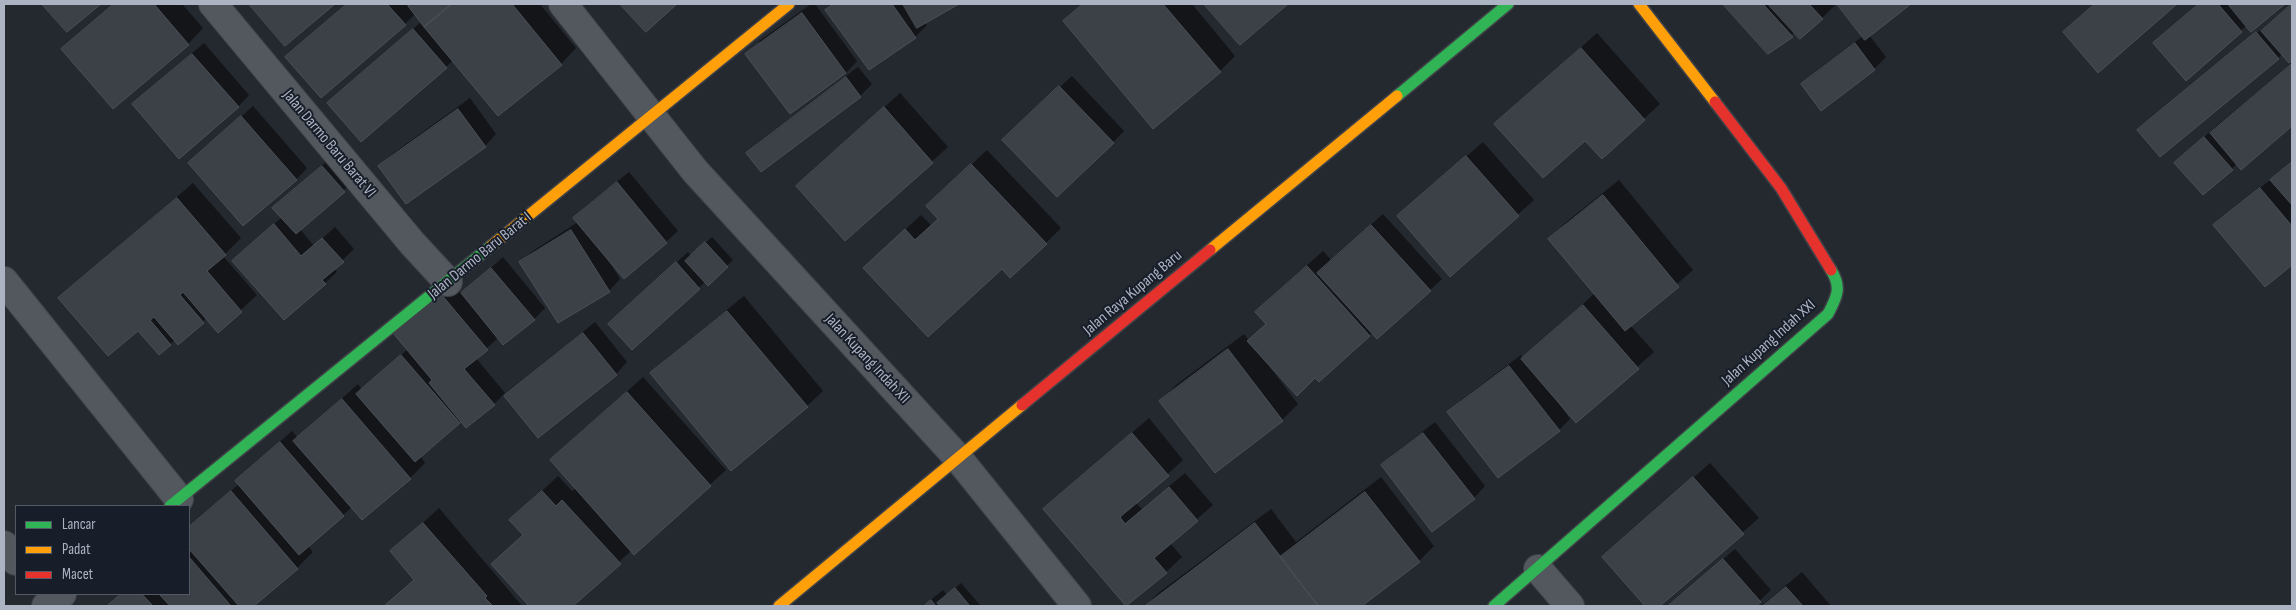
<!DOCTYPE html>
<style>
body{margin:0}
#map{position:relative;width:2296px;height:610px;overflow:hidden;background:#24282f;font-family:"Sofia Sans Condensed",sans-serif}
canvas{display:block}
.frame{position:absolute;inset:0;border:5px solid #acb3c2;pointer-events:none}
.legend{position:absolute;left:15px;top:505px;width:175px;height:90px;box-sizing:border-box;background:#181e29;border:1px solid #535a66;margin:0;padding:6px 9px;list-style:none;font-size:15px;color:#acb3c2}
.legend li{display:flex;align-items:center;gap:10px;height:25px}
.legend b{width:25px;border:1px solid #535a66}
</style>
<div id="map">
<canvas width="2296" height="610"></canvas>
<div class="frame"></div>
<ul class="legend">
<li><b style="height:6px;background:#30b455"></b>Lancar</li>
<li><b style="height:6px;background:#ff9f0a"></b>Padat</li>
<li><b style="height:6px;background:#e5322d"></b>Macet</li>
</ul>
</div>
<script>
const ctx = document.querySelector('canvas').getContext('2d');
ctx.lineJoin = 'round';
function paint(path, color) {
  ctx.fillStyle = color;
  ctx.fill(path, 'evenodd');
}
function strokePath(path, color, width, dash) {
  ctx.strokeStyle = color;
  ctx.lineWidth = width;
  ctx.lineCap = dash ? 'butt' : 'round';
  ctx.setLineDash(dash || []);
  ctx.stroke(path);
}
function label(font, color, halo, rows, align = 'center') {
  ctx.font = font + ' "Sofia Sans Condensed",sans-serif';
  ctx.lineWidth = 4;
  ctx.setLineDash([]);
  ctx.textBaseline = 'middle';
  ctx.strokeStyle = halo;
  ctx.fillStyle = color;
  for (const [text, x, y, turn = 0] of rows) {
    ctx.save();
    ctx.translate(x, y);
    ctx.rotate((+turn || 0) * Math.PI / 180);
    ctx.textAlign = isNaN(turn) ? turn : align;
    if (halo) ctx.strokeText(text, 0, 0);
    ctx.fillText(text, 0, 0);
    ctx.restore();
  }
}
const shadow = new Path2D(`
 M44,4h55l-32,27z
 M114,4h68l21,24 -15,16 -125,5z
 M251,4h82l-48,40z
 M346,4h63l1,1 2,-1h128l36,44 -15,16 -63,51 -45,-55 -7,7 -117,36 93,-82 -7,-7 -10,10 -119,33z
 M622,4h54l-30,26z
 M811,4h4l42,57 -11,12 -88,-31z
 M833,4h123l-31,18 2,3 -12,12 -46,32 -42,-59z
 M1082,4h110l43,52 -15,15 -156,-50z
 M1206,4h80l-46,39z
 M1724,4h112l-14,14 -27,14 -27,21z
 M1838,4h71l-40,31 17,22 -12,12 -52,40 -19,-25 11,-11 50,-38z
 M2095,4h80l-77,67 -34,-38z
 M2199,4h84l-32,26 -4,-5 -61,54 -20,-47z
 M2292,4v55l-3,2 -7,-7 -4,4 -140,72z
 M1597,33l63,71 -58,53 -17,-18 -73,-30z
 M204,43l45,52 -11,12 -92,-14z
 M2292,64v61l-51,43 -4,-5 -5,6 -56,-6 40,-37z
 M858,67l14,17 -12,12 -99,74 -13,-17 11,-11z
 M1072,76l52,55 -11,11 -98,-13z
 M900,93l48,54 -103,92 -47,-53z
 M470,98l26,36 -11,12 -105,21 11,-12z
 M253,106l54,62 -11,12 -106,-17z
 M1483,142l51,58 -84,75 -51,-59z
 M987,150l74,78 -15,15 -44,24 -122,-14 41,-38 10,10 8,-7 4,-27z
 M334,155l21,25 -55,49 14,17 21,-19 19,22 -20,19 3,4 -12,11 -41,35 -51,-57 49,-44 -8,-9z
 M2292,162v101l-27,22 -50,-60z
 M629,172l49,59 -12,11 -57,19 11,18 -11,12 -88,-29 12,-11 45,-29 -3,-4 11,-12z
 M1619,180l74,90 -63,55 24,27 -78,69 -14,-17 -2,1 10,14 -11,11 -110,-18 11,-11 61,-46 2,3 72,-65 -45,-54 15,-16z
 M193,183l48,55 -18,18 34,39 -39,36 -11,-13 -29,25 -3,-3 -5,4 -110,-46z
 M1383,214l59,65 -12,11 -57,42 -54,48 -4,-3 -48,-16 -1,1 32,42 -16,16 -67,51 -54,-70 15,-16 68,-51 5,7 18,-18 -10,-11 15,-16 51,-45 8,9z
 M712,237l21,23 -25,24 -3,-2 -73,66 -11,-35 67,-61 3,4z
 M503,257l42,51 -11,11 -35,18 -23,21 29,35 -11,11 -33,17 -41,35 5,7 -15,15 -58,29 -44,39 5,6 -16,16 -45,38h-146l14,-12h69v-67l50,-43 -2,-3 11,-11 44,-39 6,7 60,-54 4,6 46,-41 45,-66 9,11z
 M744,296l79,95 -16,15 -155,-33 15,-15z
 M595,322l32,40 -11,12 -110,22z
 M643,377l83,93 -92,83 -2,-3 -61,56h-40l-38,-42 31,-29 -13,-15 47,-44 14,15 4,-3 -25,-28z
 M1149,418l34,42 -47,43 6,6 43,-36 28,32 -43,38 12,14 -16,15 -122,-63z
 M1435,422l50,64 -11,12 -92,-33 12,-11z
 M1710,463l49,55 -101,88h-11l-43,-49z
 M1381,477l53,69 -15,15 -59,45h-215l12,-12 114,-85 25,33z
 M439,508l83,98h-138l31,-27 -24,-27z
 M1735,549l36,41 -17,16h-86z
 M1802,572l29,34h-70z
 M961,583l20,23h-58l20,-16 4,5z`);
const building = new Path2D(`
 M42,4h59l-34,28z
 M114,4h40l35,41 -76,64 -52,-60z
 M249,4h86l-50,42z
 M347,4h40l19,21 -85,73 -36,-41z
 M411,4h41l-28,23 -16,-21z
 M452,4h60l50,61 -64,51 -74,-89z
 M620,4h57l-31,28z
 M834,4h58l24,34 -47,32 -44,-60z
 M903,4h56l-42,24z
 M1083,4h80l58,68 -68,57 -90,-108z
 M1204,4h84l-48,41z
 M1723,4h40l30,33 -25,17z
 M1768,4h41l14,15 -23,20z
 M1837,4h74l-46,36z
 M2095,4h82l-79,69 -35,-41z
 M2199,4h19l24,28 -56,49 -33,-38z
 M2228,4h57l-34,28z
 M2292,4v56l-3,3 -28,-32z
 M802,13l44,60 -56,41 -45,-60z
 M413,29l34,39 -86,74 -34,-39z
 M2256,32l23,27 -119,98 -23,-27z
 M1855,43l20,27 -54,41 -20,-27z
 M1581,48l64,72 -43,39 -17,-18 -42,37 -49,-54z
 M192,54l47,53 -60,52 -47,-55z
 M2292,64v62l-51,44 -31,-37z
 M846,77l15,20 -100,75 -15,-19z
 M1059,86l55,57 -57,54 -55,-57z
 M884,107l49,56 -88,78 -49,-55z
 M458,109l28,38 -80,57 -28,-38z
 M241,116l56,64 -54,46 -55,-63z
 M2204,137l29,33 -30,25 -29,-32z
 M1466,156l53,60 -69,61 -53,-61z
 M2292,162v43l-22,-25z
 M971,164l76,80 -37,34 -8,-9 -74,68 -65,-69 42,-39 10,11 23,-21 -12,-13z
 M322,166l23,26 -49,42 -24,-26z
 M617,182l50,61 -43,36 -51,-61z
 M2260,188l32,38v39l-27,22 -52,-62z
 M1603,195l76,92 -54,44 -77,-92z
 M177,198l49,57 -19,16 35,41 -24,21 -35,-41 -3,3 24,28 -26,22 -24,-28 -4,3 21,25 -12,10 -21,-24 -30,25 -50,-58z
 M274,224l27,32 21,-18 22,24 -22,18 4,4 -42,36 -52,-59z
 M1371,225l60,66 -54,48 -60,-66z
 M571,230l39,62 -52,31 -39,-61z
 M705,242l23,25 -20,19 -23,-25z
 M676,262l24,27 -68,61 -24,-26z
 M1307,266l63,70 -51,46 -4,-4 -18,18 -50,-55 19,-17 -11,-12z
 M491,268l44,52 -32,25 -42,-52z
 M441,294l47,56 -24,19 31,36 -29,23 -37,-45 3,-3 -39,-47z
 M1583,305l56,64 -63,54 -55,-64z
 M727,311l81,96 -77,64 -81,-98z
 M583,333l34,42 -79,63 -34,-42z
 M1228,349l55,72 -68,52 -56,-72z
 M401,355l59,68 -45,39 -59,-68z
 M1509,366l51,65 -62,47 -51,-66z
 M627,392l84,94 -77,69 -84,-95z
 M342,399l69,80 -49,41 -69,-79z
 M1132,433l37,43 -49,41 5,7 44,-37 29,34 -44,37 13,15 -41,33 -83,-97z
 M1423,433l52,66 -43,33 -51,-67z
 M280,442l64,74 -45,39 -64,-74z
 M1693,477l51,57 -84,72h-15l-43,-49z
 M231,491l67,78 -44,37h-15l-50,-57v-22z
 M542,491l14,15 6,-6 59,64 -48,42h-44l-38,-42 32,-29 -14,-15z
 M1365,492l55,70 -58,44h-44l-38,-49z
 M423,523l64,73 -2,2 8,8h-109l30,-26 -24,-29z
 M1255,523l63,83h-173z
 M189,557l42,49h-61l-11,-12h30z
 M1723,559l38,43 -5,4h-88z
 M1786,587l17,19h-40z
 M955,588l15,18h-30l-3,-3z
 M121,594h21l11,12h-46z
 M931,600l5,6h-12z`);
const street = new Path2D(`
 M213,4l199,239 36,39
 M563,4l132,167 263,287 119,148
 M4,281l175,218
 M4,545l12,16
 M1538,569l32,37
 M46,606l16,-12`);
const fast = new Path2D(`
 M1397,96l111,-92
 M170,506l321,-260
 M1494,606l334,-292c9,-17 14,-27 3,-44`);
const slow = new Path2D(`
 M1639,4l76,98
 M491,246l298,-242
 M1210,250l187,-154
 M779,606l243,-201`);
const jam = new Path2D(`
 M1715,102l66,86 50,82
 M1022,405l188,-155`);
const streetNames = [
 ["Jalan Darmo Baru Barat VI",329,144,50],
 ["Jalan Darmo Baru Barat I",480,256,-39],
 ["Jalan Raya Kupang Baru",1133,293,-40],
 ["Jalan Kupang Indah XXI",1769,343,-42],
 ["Jalan Kupang Indah XII",867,359,47]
];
paint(shadow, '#0007');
paint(building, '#3c4047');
strokePath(building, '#4b5058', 1);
strokePath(street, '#404248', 30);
strokePath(fast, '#404248', 14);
strokePath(slow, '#404248', 14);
strokePath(jam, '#404248', 14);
strokePath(street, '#53575e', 28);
strokePath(fast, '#30b455', 11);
strokePath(slow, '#ff9f0a', 11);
strokePath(jam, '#e5322d', 11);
label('16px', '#acb3c2', '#181e29', streetNames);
</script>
